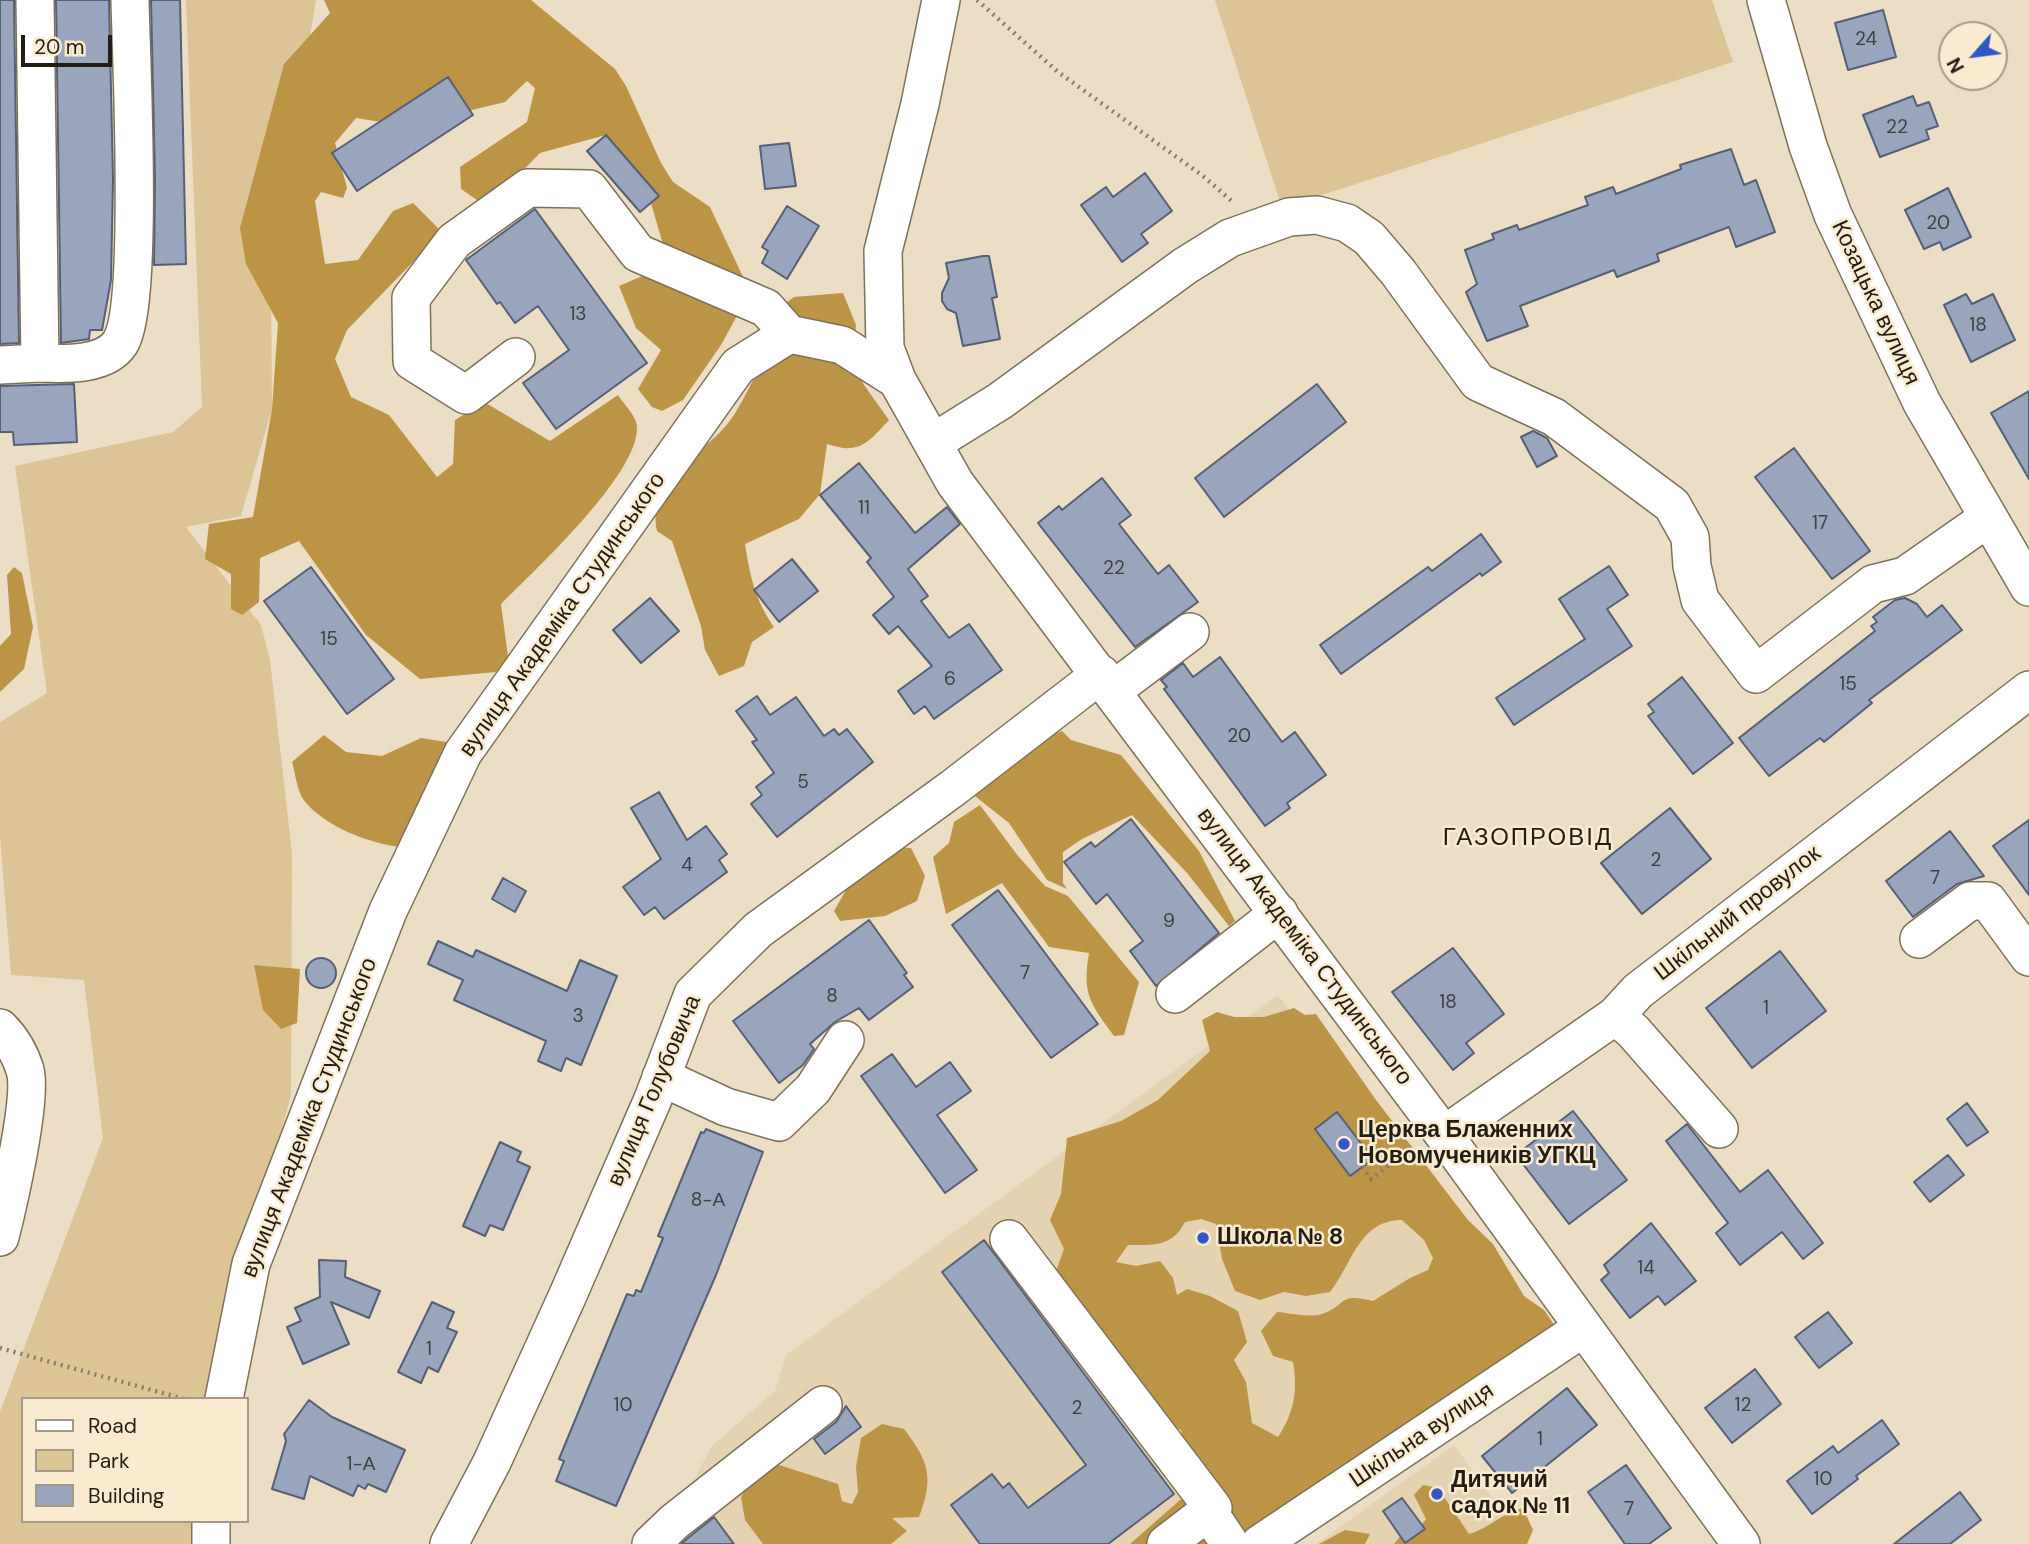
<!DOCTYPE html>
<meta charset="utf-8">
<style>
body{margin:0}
#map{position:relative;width:2029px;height:1544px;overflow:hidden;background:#ecdec4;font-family:"DM Sans",sans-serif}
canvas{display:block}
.legend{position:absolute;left:21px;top:1397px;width:228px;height:126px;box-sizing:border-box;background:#faebd0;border:2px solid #a49985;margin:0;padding:9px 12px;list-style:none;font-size:21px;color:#231e14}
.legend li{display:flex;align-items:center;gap:14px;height:35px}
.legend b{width:35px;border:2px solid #a49985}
.north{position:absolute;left:1938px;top:21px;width:70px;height:70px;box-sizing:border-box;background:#faebd0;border:2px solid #a49985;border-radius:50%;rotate:242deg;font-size:19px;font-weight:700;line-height:28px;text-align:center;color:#231e14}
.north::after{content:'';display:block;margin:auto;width:24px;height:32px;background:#3257c7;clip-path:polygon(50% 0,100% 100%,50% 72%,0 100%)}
.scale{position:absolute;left:21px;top:35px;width:91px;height:32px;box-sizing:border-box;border:4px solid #231e14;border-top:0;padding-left:9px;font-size:21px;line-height:24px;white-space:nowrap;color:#231e14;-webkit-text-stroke:5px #faebd0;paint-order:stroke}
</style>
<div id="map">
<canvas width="2029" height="1544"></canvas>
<ul class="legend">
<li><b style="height:9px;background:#fff"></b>Road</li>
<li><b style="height:19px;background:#ddc497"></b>Park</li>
<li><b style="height:19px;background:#99a4bd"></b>Building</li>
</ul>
<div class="north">N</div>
<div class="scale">20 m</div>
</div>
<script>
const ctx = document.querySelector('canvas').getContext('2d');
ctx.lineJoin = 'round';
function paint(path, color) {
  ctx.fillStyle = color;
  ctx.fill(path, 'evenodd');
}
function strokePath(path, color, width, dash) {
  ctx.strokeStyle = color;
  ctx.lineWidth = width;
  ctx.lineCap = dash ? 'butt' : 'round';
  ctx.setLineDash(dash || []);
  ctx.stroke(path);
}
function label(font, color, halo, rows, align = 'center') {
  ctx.font = font + ' "DM Sans",sans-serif';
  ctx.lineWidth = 5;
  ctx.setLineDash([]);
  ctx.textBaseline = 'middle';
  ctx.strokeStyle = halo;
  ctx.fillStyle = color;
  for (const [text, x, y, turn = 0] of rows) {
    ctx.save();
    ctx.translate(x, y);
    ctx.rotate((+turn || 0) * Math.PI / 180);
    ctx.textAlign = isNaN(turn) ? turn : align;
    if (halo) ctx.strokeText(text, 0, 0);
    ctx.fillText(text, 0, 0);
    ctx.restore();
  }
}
const built = new Path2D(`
 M1278,995l236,309 -317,240h-567l61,-59 21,-39 63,-55 11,-36z
 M1454,1445l71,99h-209z`);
const green = new Path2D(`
 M186,0h130l-45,272 1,137 -31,107 -55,11 75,98 9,35 22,193 -1,242 -61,228 -9,76h-198v122h184l-3,23h-204v-132l103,-274 -19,-158 -73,-5 -11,-139v-114l47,-29 -32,-227 158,-34 29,-25z
 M1215,0h497l21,62 -451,146z`);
const forest = new Path2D(`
 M324,0h207l84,69 11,17 35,77 12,19 37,25 35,74v20l-24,44 -38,55 -21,11 -10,-4 -14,-18 23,-39 -25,-22 -17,-42 40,-17 5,-21 -20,-69 -38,-44 -66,18 -53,54 -26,-18 -1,-22 67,-45 8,-34 -8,-7 -22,21 -99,24 -50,-8 -21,25 12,45 -4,10 -22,-6 -6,9 10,63 33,-4 35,-49 20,-8 29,29 -95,98 -12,29 16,38 38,18 48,62 16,-13 2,-44 29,-18 66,39 68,-46c6,9 19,22 19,32 2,47 -102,143 -136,177l7,53 -12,15 -76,7 -54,-44 -67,-94 -39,17 -1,44 -17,13 -11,-6v-35l-26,-15 4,-35 44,-7 19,-108 6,-86 -32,-59 -6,-36 44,-164 46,-51z
 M843,293l13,32 -3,38 11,22 25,35c-21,23 -30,35 -62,24l-7,50 -21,25 -54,25c5,32 10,56 29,83l-22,15 -8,24 -25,10 -14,-26 -4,-24 -29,-85 -15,-10c-11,-60 50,-74 77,-116 19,-31 37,-71 44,-106l16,-12z
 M14,567l8,6 11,54 -9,42 -24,23v-46l11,-12 -4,-59z
 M1062,731l9,9 50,15 78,96 36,70 -6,5 -42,-53 -55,-58 -50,24 -19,13v31l4,6 -20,-9 -38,-57 -38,-30 58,-49z
 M324,735l22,17 36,4 39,-18 38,6 -59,103c-32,-4 -77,-21 -97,-48 -6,-9 -8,-27 -11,-37z
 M980,805l38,51 27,30 23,10 71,86 -15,53 -10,1c-24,-33 -32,-41 -25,-83l-40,-6 -47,-64 -56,31 -13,-57 16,-14 5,-21z
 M879,846l32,2 14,28 -8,25 -32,15 -45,5 -6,-10 19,-33z
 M254,965l46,4 -3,54 -16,6 -18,-19z
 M1294,1008l11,7 11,-1 60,86 92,120 25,24 31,52 20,14 13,19 -136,131 -16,-2 -91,65 -19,21 -46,-4 -28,-33 -32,-49 -8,-28 -17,-8 -62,-80 -16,-34 -24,-22 -6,-15 8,-22 -14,-29 11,-26 6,-56 54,-17 37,-21 52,-49 -8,-31 15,-8 17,5h30zM1201,1219l15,5 6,35 13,32 25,9 24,-8 22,4 24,-4c23,-29 29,-72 72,-72l22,20 9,18 -5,12 -18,8 -37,23c-36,-9 -25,4 -51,13 -12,4 -32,-1 -45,-2l-16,19 12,25 20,6c5,29 1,51 -15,75l-26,-14 -6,-41 -12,-22 13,-18 -9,-31 -28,-15 -23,-7 -10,6 -4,-17 -13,-17 -24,5 -20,-4 12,-17c26,0 44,2 57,-23z
 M882,1424l22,5c25,33 30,48 15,88l-27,1 15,13 -16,13h-128l-18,-24 -4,-23 13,-23 16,-12 68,22 4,17 10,3 6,-12 -2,-25 5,-29z
 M1423,1485l15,3 31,46c23,-7 29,-19 54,-26l10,22 -6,14h-133l12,-15 13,-1 7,-9 -12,-24z
 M1199,1496l31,48h-100l50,-44z
 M1345,1530l25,4 -5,10h-46z`);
const building = new Path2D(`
 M0,0h14l5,343 -19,1z
 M56,0h53l4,179 -2,101 -9,50h-12l-1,9 -28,4z
 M151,0h29l6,264 -32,1 1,-86z
 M1883,10l13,47 -48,13 -13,-47z
 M448,77l25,38 -116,76 -25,-38z
 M1913,96l4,10 12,-4 9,24 -12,4 3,9 -49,18 -17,-42z
 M606,135l53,61 -19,16 -53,-61z
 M789,143l7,43 -31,3 -5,-43z
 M1731,149l13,36 12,-5 19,52 -39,15 -7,-20 -72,27 2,7 -42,16 -3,-7 -94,36 8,20 -41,15 -21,-49 11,-8 -12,-34 29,-11 -2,-5 25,-9 2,5 69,-25 -3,-8 28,-10 3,7 65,-25 -1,-4z
 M1145,173l27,38 -31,23 7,9 -26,19 -41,-57 25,-18 7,10z
 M1948,188l23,49 -28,13 -3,-8 -16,7 -19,-39z
 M787,206l32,20 -32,53 -25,-16 6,-12 -6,-4z
 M535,209l112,154 -91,66 -33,-46 46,-33 -31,-44 -23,17 -15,-21 -3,2 -31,-44z
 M983,256h6l8,41 -5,1 8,41 -37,7 -7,-33 -9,-4 -5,-8v-8l7,-15 -3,-15z
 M1966,294l6,10 21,-10 22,46 -44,22 -27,-57z
 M74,384l3,58 -63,3 -1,-13h-13v-46z
 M1317,384l29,38 -122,95 -29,-39z
 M2029,391v88l-38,-66z
 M1533,431l14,7 10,18 -20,11 -16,-30z
 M1794,448l76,103 -38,28 -77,-102z
 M859,463l56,70 32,-26 13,17 -52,45 20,27 -7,5 28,37 20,-14 33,46 -68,49 -9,-13 -11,8 -16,-23 34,-25 -34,-40 -9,8 -16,-19 21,-18 -27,-35 4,-4 -51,-63z
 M1102,478l29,37 -12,9 39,50 11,-9 29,37 -63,45 -97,-124 21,-17 3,4z
 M1481,534l20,28 -19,14 -2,-3 -139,101 -21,-29 108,-78 4,4z
 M792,559l26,32 -39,31 -25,-32z
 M1609,566l19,29 -21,14 25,37 -118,79 -18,-27 89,-59 -26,-40z
 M311,567l83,112 -47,35 -83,-113z
 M650,598l29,33 -38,32 -28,-33z
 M1905,598l12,6 10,13 15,-12 20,25 -93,70 3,3 -48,39 -4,-4 -51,38 -30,-38 136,-107 -4,-5 6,-4 -4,-5 22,-17z
 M1220,657l62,85 13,-10 31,43 -39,28 3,5 -25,18 -101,-137 3,-2 -6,-7 22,-17 10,14z
 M1682,677l51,66 -40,31 -45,-58 6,-4 -6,-8z
 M757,696l13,19 26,-18 28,39 10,-7 5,6 8,-6 26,33 -96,75 -26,-33 11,-9 -6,-8 18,-14 -22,-31 5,-2 -21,-29z
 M659,792l28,48 19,-14 21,28 -8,6 8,12 -63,47 -9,-12 -11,8 -21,-28 38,-28 -30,-51z
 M1670,808l41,51 -69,55 -41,-51z
 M1131,819l88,114 -63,53 -26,-35 13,-10 -36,-47 -11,10 -32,-42 27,-20 4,5z
 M2029,820v75l-36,-49z
 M1950,831l34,45 -27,8 -44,33 -27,-36z
 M503,878l23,13 -11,21 -23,-13z
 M998,890l100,134 -47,34 -99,-133z
 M869,920l38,53 -3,2 9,12 -44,33 -10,-12 -24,14 -25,22 4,5 -11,16 -24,18 -46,-62z
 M438,941l35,16 3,-7 91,41 13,-31 37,16 -36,89 -15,-7 -5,13 -23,-10 8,-20 -92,-41 9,-20 -35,-16z
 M1453,948l51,66 -38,29 8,10 -21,17 -61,-78z
 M1780,951l46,60 -74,57 -46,-60z
 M306 973a15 15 0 1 1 30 0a15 15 0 1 1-30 0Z
 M892,1054l24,33 34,-25 21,29 -34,24 40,55 -32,23 -84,-117z
 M1967,1103l21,29 -21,14 -20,-27z
 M1573,1111l54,69 -58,44 -53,-69z
 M1337,1112l36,47 -23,17 -35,-47z
 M1687,1124l53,68 28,-22 55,73 -20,16 -21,-27 -42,33 -24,-32 12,-10 -62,-82z
 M706,1129l57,23 -47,123 -100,231 -60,-25 8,-20 -5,-2 68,-165 7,2 2,-6 5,2 22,-54 -5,-2 43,-104 3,1z
 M500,1142l21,10 -4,9 13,6 -27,63 -13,-5 -5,11 -22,-10z
 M1948,1155l16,20 -34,27 -16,-20z
 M1651,1223l45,58 -31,24 -7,-9 -28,22 -29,-38 8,-7 -5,-8z
 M984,1240l190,254 -66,50h-128l-29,-39 41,-31 11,14 6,-5 19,25 58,-43 -144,-193z
 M319,1260l27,1 -1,16 35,14 -11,27 -38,-16 18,42 -46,20 -16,-37 14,-6 -6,-13 25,-11z
 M432,1302l22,10 -7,16 10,4 -19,40 -10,-5 -7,16 -23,-11z
 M1828,1312l24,31 -33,25 -24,-31z
 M1755,1369l26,35 -49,39 -27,-35z
 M1567,1388l30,37 -85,68 -30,-37z
 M309,1400l23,17 73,33 -19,42 -18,-8 -3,5 -7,-4 -5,11 -43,-20 -6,23 -32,-10 14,-48 -2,-7z
 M846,1406l15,21 -36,27 -11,-15 22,-17z
 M1882,1420l17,24 -43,32 2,3 -46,35 -25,-33 46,-35 5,7z
 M1626,1465l45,63 -22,16h-24l-37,-52z
 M1960,1492l21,28 -31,24h-56z
 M1402,1498l23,31 -20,14 -22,-32z
 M714,1517l20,27h-53l7,-6z`);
const path = new Path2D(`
 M977,0l81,72 145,104 31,27
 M1362,1167l9,12 42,-32
 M0,1348l184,51`);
const minor = new Path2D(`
 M941,0l-21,104 -37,147 2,97 12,32 58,103 489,652 297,409
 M1766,0l42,146 25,69 89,188 107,184
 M516,357l-50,38 -54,-34 -1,-63 43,-57 74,-53 61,1 49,64 128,55 23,26
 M40,363c24,1 65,3 80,-20 24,-37 11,-286 10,-343
 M0,365l40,-2 -5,-363
 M934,442l66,-41 185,-135 45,-28 59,-21 28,-2 30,8 22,15 29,34 80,110 76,35 118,88 18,32 2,29 8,34 56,74 117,-90 32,-8 83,-58
 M1113,690l77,-58
 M1919,939l51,-38h18l41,56
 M1175,994l104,-81
 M1615,1016l18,15 86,98
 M0,1028c12,12 20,26 25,42 8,27 -17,135 -25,167
 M661,1077l65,30 53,15 34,-33 32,-49
 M1444,1135l171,-119 23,-25 391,-301
 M1009,1239l204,269 -47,36
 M224,1399l27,-135 137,-353 75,-158 275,-387 51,-32 53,11 55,35
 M1208,1511l22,33
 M211,1544v-23
 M449,1544l43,-82 75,-165 86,-198 40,-105 65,-64 195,-142 148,-114
 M651,1544l23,-22 149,-117
 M1260,1544l323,-216`);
const markers = [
 [1344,1144,7,"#3257c7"],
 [1203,1238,7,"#3257c7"],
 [1437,1494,7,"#3257c7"]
];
const numberNames = [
 ["24",1866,40],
 ["22",1897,128],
 ["20",1938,224],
 ["13",578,315],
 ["18",1978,326],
 ["11",864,509],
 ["17",1820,524],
 ["22",1114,569],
 ["15",329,640],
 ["6",950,680],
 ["15",1848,685],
 ["20",1239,737],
 ["5",803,783],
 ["2",1656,861],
 ["4",687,866],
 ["7",1935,879],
 ["9",1169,922],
 ["7",1025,974],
 ["8",832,997],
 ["18",1448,1003],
 ["1",1766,1009],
 ["3",578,1017],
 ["8-А",708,1201],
 ["14",1646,1269],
 ["1",429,1350],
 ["10",623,1406],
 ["12",1743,1406],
 ["2",1077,1409],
 ["1",1540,1440],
 ["1-А",361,1465],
 ["10",1823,1480],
 ["7",1629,1510]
];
const streetNames = [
 ["Козацька вулиця",1875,303,65],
 ["вулиця Академіка Студинського",563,615,-55],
 ["Шкільний провулок",1738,914,-38],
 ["вулиця Академіка Студинського",1304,947,53],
 ["вулиця Голубовича",655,1091,-67],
 ["вулиця Академіка Студинського",310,1118,-69],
 ["Шкільна вулиця",1422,1436,-34]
];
const poiNames = [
 ["Церква Блаженних",1358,1131],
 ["Новомучеників УГКЦ",1358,1157],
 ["Школа № 8",1217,1238],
 ["Дитячий",1451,1481],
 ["садок № 11",1451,1507]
];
const neighbourhoodNames = [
 ["ГАЗОПРОВІД",1528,839]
];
paint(built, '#e4d2b1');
paint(green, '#ddc497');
paint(forest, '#bb9446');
paint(building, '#99a4bd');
strokePath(building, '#555f75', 2);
strokePath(minor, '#7e715a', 40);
strokePath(path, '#857c6a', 4.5, [2, 5]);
strokePath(minor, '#fff', 37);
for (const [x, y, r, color] of markers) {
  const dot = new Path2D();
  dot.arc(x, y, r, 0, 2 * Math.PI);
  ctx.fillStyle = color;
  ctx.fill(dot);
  strokePath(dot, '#faebd0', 2.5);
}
label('19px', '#40403e', null, numberNames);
label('23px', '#231e14', '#faebd0', streetNames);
label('bold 23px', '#231e14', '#faebd0', poiNames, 'left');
ctx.letterSpacing = '2px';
label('24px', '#231e14', '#faebd0', neighbourhoodNames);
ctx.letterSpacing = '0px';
</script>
